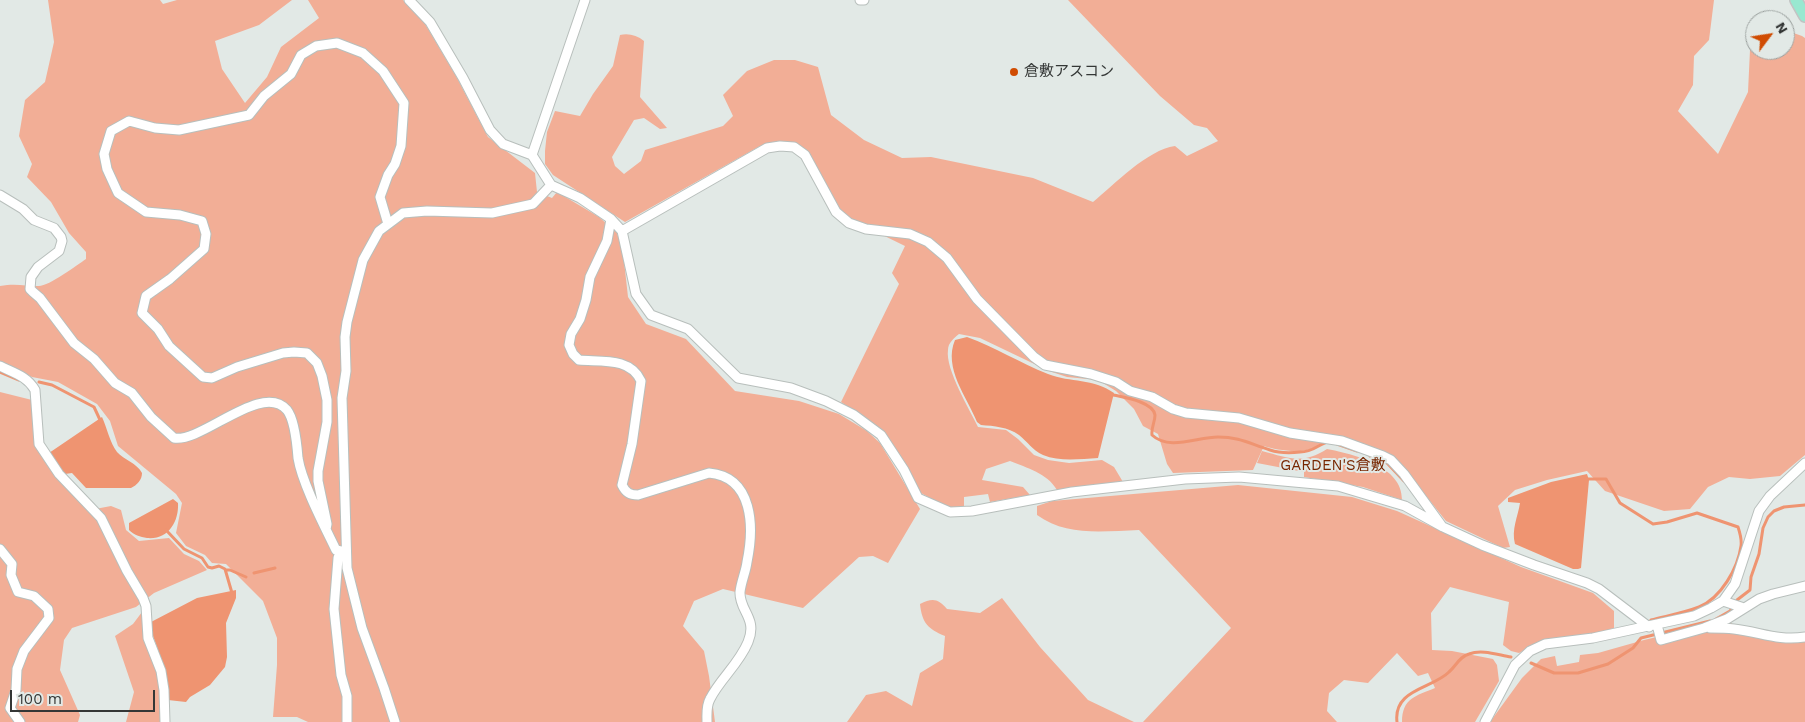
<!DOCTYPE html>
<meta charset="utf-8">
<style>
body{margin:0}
#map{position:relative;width:1805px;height:722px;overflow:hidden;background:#e2e9e6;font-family:"Work Sans",sans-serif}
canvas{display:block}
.north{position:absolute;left:1745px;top:10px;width:50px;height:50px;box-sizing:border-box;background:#e2e9e6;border:1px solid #9ca2a0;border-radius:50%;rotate:59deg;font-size:14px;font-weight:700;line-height:20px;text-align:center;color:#343736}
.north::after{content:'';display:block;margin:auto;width:18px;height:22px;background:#d04c02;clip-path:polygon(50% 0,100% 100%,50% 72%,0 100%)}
.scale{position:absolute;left:10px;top:690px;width:145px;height:22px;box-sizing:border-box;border:2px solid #343736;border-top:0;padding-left:6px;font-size:15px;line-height:18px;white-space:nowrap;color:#343736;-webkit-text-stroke:4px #e2e9e6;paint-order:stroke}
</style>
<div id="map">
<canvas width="1805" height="722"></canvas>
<div class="north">N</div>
<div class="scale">100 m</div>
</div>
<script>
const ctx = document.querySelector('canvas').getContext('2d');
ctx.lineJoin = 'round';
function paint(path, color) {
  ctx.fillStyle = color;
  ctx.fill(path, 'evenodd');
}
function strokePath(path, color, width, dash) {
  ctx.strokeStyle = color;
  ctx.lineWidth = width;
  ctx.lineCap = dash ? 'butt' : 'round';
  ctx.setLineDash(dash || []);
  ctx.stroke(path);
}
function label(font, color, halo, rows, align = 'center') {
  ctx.font = font + ' "Work Sans","Noto Sans JP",sans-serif';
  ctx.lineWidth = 4;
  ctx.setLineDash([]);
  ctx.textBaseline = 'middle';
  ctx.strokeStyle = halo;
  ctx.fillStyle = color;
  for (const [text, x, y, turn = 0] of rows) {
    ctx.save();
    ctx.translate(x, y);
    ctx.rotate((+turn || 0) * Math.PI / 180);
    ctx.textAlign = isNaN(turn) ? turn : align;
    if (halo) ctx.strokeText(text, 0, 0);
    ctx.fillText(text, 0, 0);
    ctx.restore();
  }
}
const green = new Path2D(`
 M48,0h112l3,4 14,-4h115l-33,25 -44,16 7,28 23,34 22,-26 14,-30 38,-29 -11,-18h95l21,22 32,54 32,61 47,36 2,19 15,6 5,-6 42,25 18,16 6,19 5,45 18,27 40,15 49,52 64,10 40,13 28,17 13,12 40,66 -32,54 -15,-7 -14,1 -56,51 -80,-19 -29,12 -11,25 21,25 5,25 6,46h-407l-11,-5h-24l4,-52v-27l-14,-37 -37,-37 -14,-1 -7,-8 -19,-9 -10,-13 6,-30 -6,-9 -58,-48 -8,-25 -13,-17 -39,-22 -26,-5 -32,-16v-75c15,-3 25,0 39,0 10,0 38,-21 47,-27v-7l-17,-19 -18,-31 -24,-25 5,-13 -13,-28 6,-36 20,-18 9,-40z
 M1068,0h646l-5,40 -15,16 -1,29 -15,26 40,43 30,-62 2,-42 4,-15 1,15h30v-20l17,6 3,2v417l-25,21 -30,3 -21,-2 -21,10 -18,22 -26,2 -59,-20 -18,-20 -40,9 -32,10 -17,16 12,41 -7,1 -57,-27 -52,-65 -67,-17c-5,3 -9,7 -14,9 -12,6 -38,2 -49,-2l-11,24 -80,3 -6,-9 -9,-30 -15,-8 -9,-17 -18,-18 -18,-11 -31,-3 -18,-6 -69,-33 -21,-4c-5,4 -11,9 -11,16 -3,19 22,60 30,77l28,3 12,9 16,16 14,5 21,3 33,-3 12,7 9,15 -66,8c-10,-17 -30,-22 -47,-29l-24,8 -4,11 41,7 7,8 -40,7 -2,-8 -24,3v11l-14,1 -29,-16 -14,-27 -24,-35 -42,-29 58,-118 -7,-11 13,-27 -47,-23 -19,-13 -24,-46 -18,-20 -21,-1 -16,3 -135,76 -72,-47 -8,-11v-13l2,-19 8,-21 25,5 13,-22 20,-28 7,-31c8,-2 17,0 24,6l-4,56 27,31 -7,1 -16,-11 -10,2 -22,37 3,9 9,8 17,-13 4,-11 78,-24 10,-10 -10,-21 24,-24 27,-11h21l23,7 13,48 33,25 38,18 29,-1 102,21 60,24c22,-18 54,-52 82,-56l12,10 31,-15 -11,-13 -13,-3 -34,-29z
 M0,392l32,8 4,45 54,65 21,-4 10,4 5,20 13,11 30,-3 15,16 15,7 8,9 -53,23 -18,14 -64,21 -8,12 -4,30 20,45 -2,7h-78z
 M1327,449c26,5 76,17 75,51l-39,-13 -59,-10v-5l-47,-9 5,-12c27,7 40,14 65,-2z
 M1238,485l114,12 45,14 124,56 72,26 21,18v17l-19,6 -52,6 -24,13 -8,-2 -8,-6 6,-43 -59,-15 -19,26 1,37 20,1 41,8 4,6 2,16 -24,41h-73c0,-24 14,-26 33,-34l-7,-15 -10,3 -21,-23 -29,30 -24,-3 -15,13 -2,18 10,11h-194l88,-94 -92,-98c-35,1 -72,7 -102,-15v-9l15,-5z
 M1002,598l38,49 48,53 46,22h-287l19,-27 20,-4 26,15 8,-33 23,-14 2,-23c-17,-7 -23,-13 -25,-32 12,-6 18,-6 27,5l33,4z
 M142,612l2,4 -1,17 13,35 5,25v29h-35l8,-30 -19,-56 18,-12z
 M1729,620l10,13 45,10 21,-2v81h-315l32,-44 19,-19 14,-3 2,10 22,-4 1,-7 18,-2 46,-13z`);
const water = new Path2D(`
 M967,337c28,10 53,26 81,37 23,9 45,4 66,19l-16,65c-18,1 -38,4 -55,-3 -11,-5 -15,-13 -24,-20 -11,-8 -25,-9 -38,-10l-4,-3c-10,-25 -34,-54 -22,-82z
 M102,417c5,11 8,26 15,35 7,8 20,11 25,21 0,7 -5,12 -11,15h-45l-14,-15 -7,1 -16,-21z
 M1587,474l2,6 -8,88 -3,1h-5l-58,-25c-4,-14 3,-28 5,-41l-12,-1v-4l43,-16z
 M173,499l5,4c1,19 -10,37 -31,35 -7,-1 -13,-3 -18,-8v-7z
 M236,590v8l-10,25 1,34 -2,10 -15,18 -20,12 -4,5 -18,-2c1,-27 -10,-48 -18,-73l1,-5 46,-24z`);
const stream = new Path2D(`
 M0,372l19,8
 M39,382l13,3 42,22 7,15
 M1109,394c12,3 44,7 46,21 0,7 -4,13 -3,20 17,16 45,2 66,2 22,0 32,7 52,13 9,3 21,3 30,2 14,0 18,-8 28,-10
 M1337,444l20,7
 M1370,456l17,7 17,18
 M1586,479h20l14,24 33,21 14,-2 30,-9 41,14c2,6 4,12 3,19 -3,22 -20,52 -42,61 -15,6 -33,9 -48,13
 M166,530l18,19 18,9 6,9 4,1 7,-2 6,3 7,24
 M226,570h4l16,7
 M254,573l21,-5
 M1716,619l14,-8 7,-11 13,-10 1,-13 8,-23 4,-26 5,-11 6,-6 10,-4 21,-2
 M1531,663l23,10h24l30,-9 25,-16 8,-10 69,-17
 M1397,722c-4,-33 35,-33 52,-50 8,-7 10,-15 20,-18 13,-5 29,1 42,3`);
const minor = new Path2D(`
 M409,0l21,22 33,56 27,52 13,14 29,11 19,30 29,13 31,21 11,12 14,63 15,21 37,14 50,49 53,10 35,13 28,14 27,20 23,35 14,28 32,14 22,-1 100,-19 113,-13 54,-2 99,9 67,20 38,21 39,18 52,20 53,18 12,6 50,38
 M860,0h4
 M532,155l53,-155
 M0,195l23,14 11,11 20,8 7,9 1,4 -3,10 -21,16 -7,10 -1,12 3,3 7,6 34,45 20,16 21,24 17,10 19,24 23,21c28,5 88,-57 113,-28 8,10 10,35 11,48 4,25 26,67 38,92l10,2
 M611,219l-4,22 -17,36 -4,23 -6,19 -9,15 -2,11 4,9 6,6c22,2 51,-3 62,21l-9,63 -10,41c4,8 8,10 16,10l71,-22c45,4 45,55 38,89 -1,9 -6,20 -7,30 -1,19 18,26 8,50 -9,22 -28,37 -38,57 -4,7 -3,15 -3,23
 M622,231l145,-83 13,-2 14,1 11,8 31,57 13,11 17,6 44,5 18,8 19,16 30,41 57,58 11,8 46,9 25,8 14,9 22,6 21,12 13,4 53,5 51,15 52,8 41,15 8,4 13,14 37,51
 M0,366c14,7 27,10 35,24l4,54 20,30 42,44 26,53 16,27 3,8 2,32 13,33 3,19 1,32
 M326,529l1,-5 -9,-43v-10l9,-49v-22l-5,-24 -5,-13 -10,-10 -13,-1 -11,1 -46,14 -25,11 -9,-1 -34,-31 -11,-17 -16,-16 4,-17 24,-17 34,-30 2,-15 -4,-13 -22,-6 -34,-3 -28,-19 -11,-24 -3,-15 7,-23 18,-10 26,7 24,2 70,-15 15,-19 27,-22 10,-19 15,-9 21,-3 26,10 20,18 21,32 -3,43 -6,18 -7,11 -8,22 8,27
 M0,549l12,15 -1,11 7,17 16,4 14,13 1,9 -25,33 -7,18 -1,21 -6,18 10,14
 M340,552l-2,6 -4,51 7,66 6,21v26
 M1723,601l21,7
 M1657,625l4,15 43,-12 23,-9 32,-20 14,-5 32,-8
 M1710,628c8,0 16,0 24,1 27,3 43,12 71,8
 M395,722l-11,-34 -22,-60 -15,-60 -5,-170 4,-27 -1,-34 2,-15 16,-62 16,-29 24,-18 24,-2 65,2 41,-9 18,-19
 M1485,722l30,-57 15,-14 15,-7 48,-6 101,-22 17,-8 12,-7 12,-17 24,-73 11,-15 35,-33`);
const major = new Path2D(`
 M1796,0l9,16`);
const markers = [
 [1014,72,5,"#d04c02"]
];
const poiNames = [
 ["倉敷アスコン",1024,72]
];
const parkNames = [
 ["GARDEN'S倉敷",1333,466]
];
paint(green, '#f2ae96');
paint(water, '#ef9471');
strokePath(stream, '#ef9471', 3);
strokePath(minor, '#b8bfbc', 11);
strokePath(major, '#c2c3c3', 14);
strokePath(minor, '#fff', 9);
strokePath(major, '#98e8d0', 11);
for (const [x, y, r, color] of markers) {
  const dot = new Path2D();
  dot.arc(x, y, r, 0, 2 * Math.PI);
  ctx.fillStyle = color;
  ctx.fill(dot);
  strokePath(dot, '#e2e9e6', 2);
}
label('15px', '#343736', '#e2e9e6', poiNames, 'left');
label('15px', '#772600', '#e2e9e6', parkNames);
</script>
